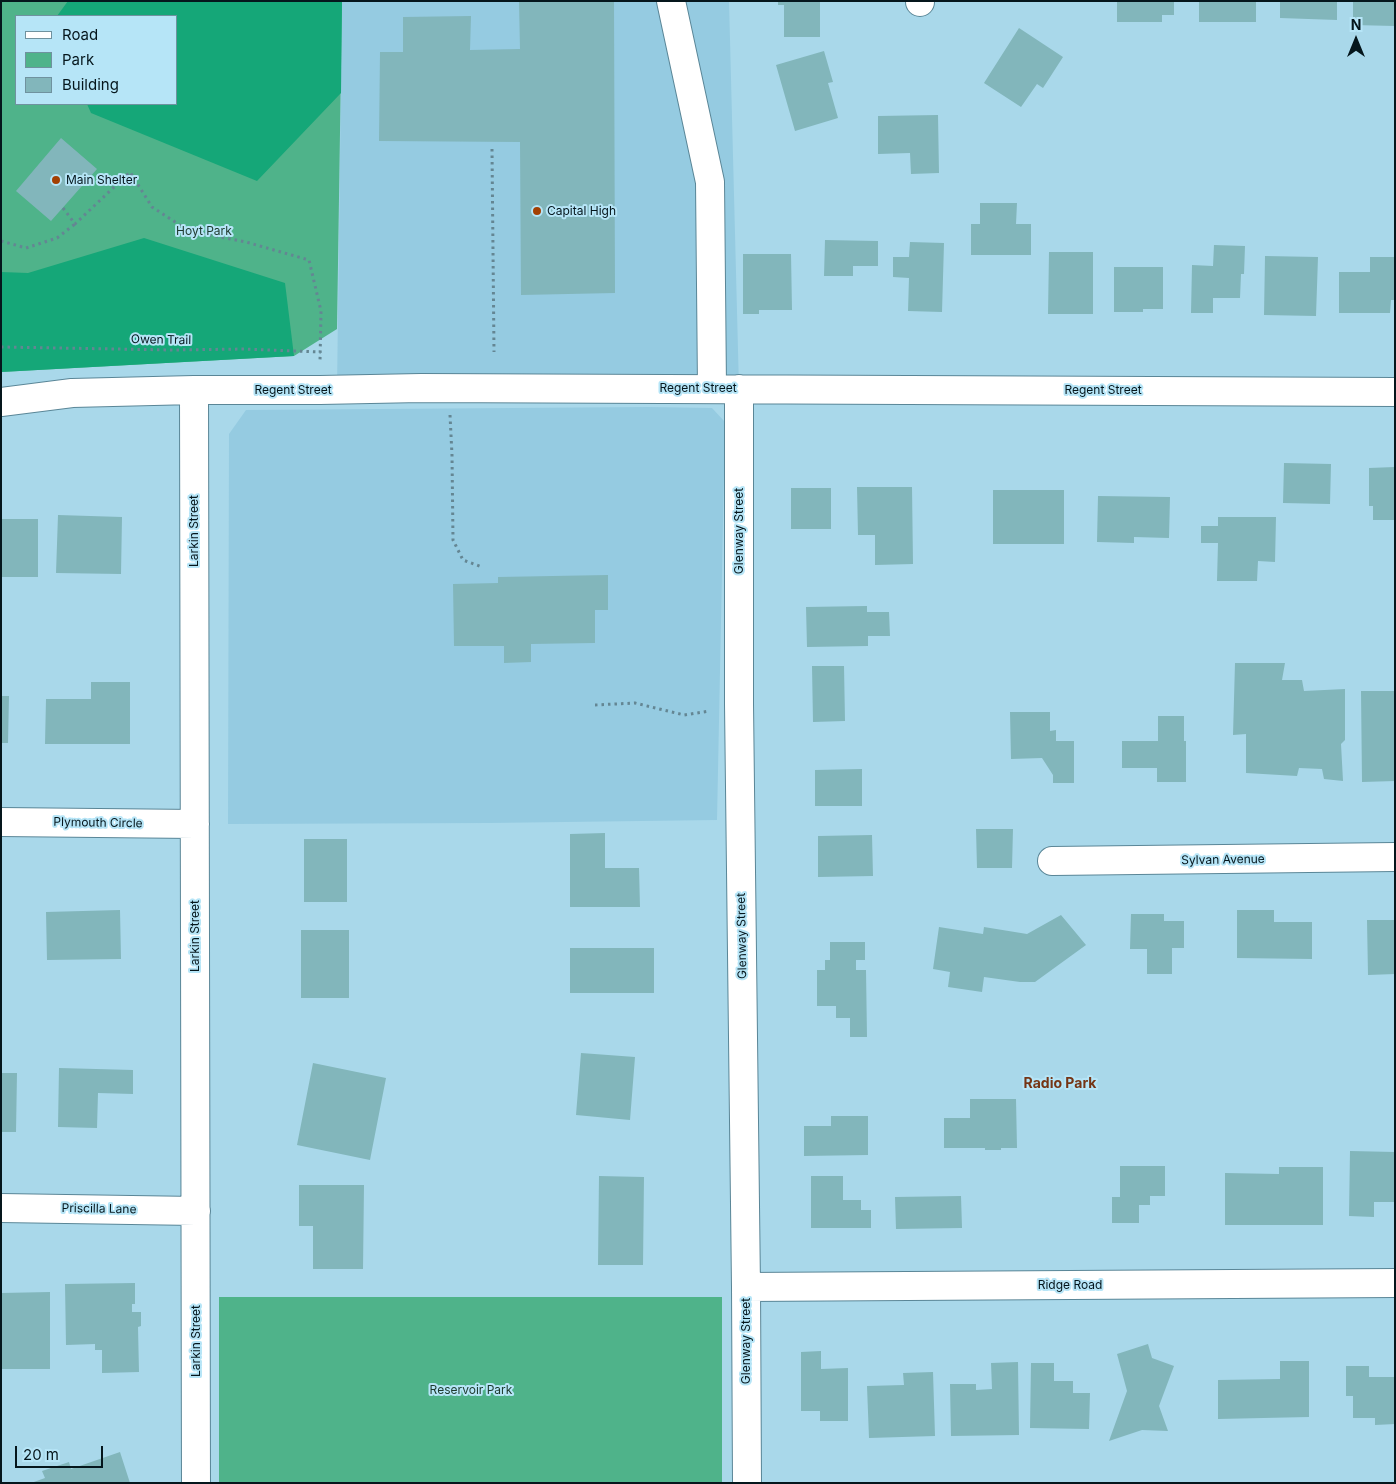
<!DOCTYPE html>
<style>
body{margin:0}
#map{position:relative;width:1396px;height:1484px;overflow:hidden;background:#a9d8ea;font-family:Inter,sans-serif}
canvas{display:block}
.frame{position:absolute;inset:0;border:2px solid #05161c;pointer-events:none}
.legend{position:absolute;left:15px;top:15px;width:162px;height:90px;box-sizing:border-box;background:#b6e5f7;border:1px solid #6f929f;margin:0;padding:6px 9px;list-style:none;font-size:15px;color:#05161c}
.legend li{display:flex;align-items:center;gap:10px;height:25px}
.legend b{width:25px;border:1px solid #6f929f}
.north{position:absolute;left:1331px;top:15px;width:50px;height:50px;-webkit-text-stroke:4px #b6e5f7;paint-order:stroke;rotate:0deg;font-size:14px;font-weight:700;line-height:20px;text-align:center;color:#05161c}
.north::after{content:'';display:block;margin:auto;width:18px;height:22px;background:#05161c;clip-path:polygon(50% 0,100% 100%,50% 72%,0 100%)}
.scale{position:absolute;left:15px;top:1446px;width:88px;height:22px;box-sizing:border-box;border:2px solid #05161c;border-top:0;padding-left:6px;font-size:15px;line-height:18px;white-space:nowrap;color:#05161c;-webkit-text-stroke:4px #b6e5f7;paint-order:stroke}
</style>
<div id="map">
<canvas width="1396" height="1484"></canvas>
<div class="frame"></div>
<ul class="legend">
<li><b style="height:6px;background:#fff"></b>Road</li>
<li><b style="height:14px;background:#4fb38a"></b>Park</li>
<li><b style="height:14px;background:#82b6bb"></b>Building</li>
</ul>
<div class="north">N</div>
<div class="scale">20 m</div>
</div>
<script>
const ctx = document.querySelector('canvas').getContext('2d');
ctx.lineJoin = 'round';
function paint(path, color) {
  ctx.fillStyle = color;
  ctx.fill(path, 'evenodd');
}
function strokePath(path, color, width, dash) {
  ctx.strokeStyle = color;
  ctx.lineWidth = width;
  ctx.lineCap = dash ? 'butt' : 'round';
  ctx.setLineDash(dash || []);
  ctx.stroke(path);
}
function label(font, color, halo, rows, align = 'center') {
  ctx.font = font + ' Inter,sans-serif';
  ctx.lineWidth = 4;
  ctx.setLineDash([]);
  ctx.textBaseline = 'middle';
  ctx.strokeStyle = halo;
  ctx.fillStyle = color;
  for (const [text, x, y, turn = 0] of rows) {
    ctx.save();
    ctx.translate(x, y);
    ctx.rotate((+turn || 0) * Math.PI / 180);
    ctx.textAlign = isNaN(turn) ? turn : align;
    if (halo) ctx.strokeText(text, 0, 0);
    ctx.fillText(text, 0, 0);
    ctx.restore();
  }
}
const built = new Path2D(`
 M342,1h387l10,388 -402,1z
 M648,407l64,1 13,14 -8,398 -228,3 -261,1 1,-390 17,-24z`);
const green = new Path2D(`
 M1,1h341l-5,328 -43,27 -293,16zM16,16h160v88h-160z
 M219,1297h503v186h-503z`);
const forest = new Path2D(`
 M68,1h274l-1,92 -84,88 -166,-68 -4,-9h89v-88h-119z
 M144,238l141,45 9,73 -293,16v-100l27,1z`);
const building = new Path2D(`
 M519,1h95l1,292 -94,2 -1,-153 -141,-1 1,-89h23v-35l68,-1 -1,34 50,-1z
 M778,1h42v36h-36v-32h-6z
 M1117,1h57v14h-12v7h-45z
 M1199,1h57v21h-57z
 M1280,1h57v19l-57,-2z
 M1353,1h42v25l-42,-1z
 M1019,28l44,29 -20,31 -6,-4 -16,23 -37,-24z
 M824,51l9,31 -5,1 10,35 -43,13 -19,-66z
 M938,115l1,58 -28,1 -1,-21 -32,1v-38z
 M61,138l36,31 -46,52 -35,-30z
 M980,203h37l-1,21h15v31h-60v-31h9z
 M825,240l53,1v25h-25v10h-29z
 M910,242l34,1 -2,69 -34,-1 1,-33 -16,-1v-20h16z
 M1214,245l31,1 -1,28h-3l-1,24h-27v15h-22l1,-48 21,1z
 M1049,252h44v62h-45z
 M743,254h48l1,56h-33v4h-16z
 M1265,256l53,1 -2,59 -52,-1z
 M1370,257h25v43h-4l-1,13h-51v-41h31z
 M1114,267h49v42h-20v3h-29z
 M1284,463l47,1 -1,40 -47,-1z
 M1395,467v53h-22v-14h-4v-38z
 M857,487h55l1,77 -38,1v-30h-17z
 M791,488h40v41h-40z
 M993,490h71v54h-71z
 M1098,496l72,1 -1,41 -35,-1v6l-37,-1z
 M58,515l64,2 -1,57 -65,-1z
 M1218,517h58l-1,45 -17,-1 -1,20h-40l1,-38h-17v-17h17z
 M1,519h37v58h-37z
 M608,575v35h-13v33l-64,1v18l-27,1v-17h-50l-1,-62 45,-1v-6z
 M867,606v6h22l1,24h-22v10l-61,1 -1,-40z
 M1235,663h50l-3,17h20l2,11 41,-2v51l-4,4 2,37 -19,-2 -2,-10 -23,-1 -2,8 -51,-3v-39l-13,1z
 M812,666h32l1,55 -32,1z
 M91,682h39v62h-85l1,-45h45z
 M1361,691h34v90l-33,1z
 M1,696h8l-1,47h-7z
 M1010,712h40v19l6,-1v11h18v42h-21v-8l-11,-17 -31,1z
 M1158,716h26v25h2v41h-29v-14h-35v-27h36z
 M862,769v37h-47v-36z
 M976,829h37l-1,39h-35z
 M605,833v35h34l1,39h-70v-73z
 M872,835l1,41 -55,1v-41z
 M304,839h43v63h-43z
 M120,910l1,49 -74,1 -1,-48z
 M1237,910h37v12h38v37l-75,-1z
 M1131,914h33v7h20v27h-12v26h-25v-25h-17z
 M1061,915l25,30 -51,37h-15l-36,-5 -2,15 -34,-5 2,-15 -17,-3 6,-42 44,7 1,-7 43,7z
 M1367,920h28v54l-27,1z
 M301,930h48v68h-48z
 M830,942h35v18h-9v10h10l1,67h-17v-19h-14v-12h-19v-36h8v-10h5z
 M570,948h84v45h-84z
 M581,1053l54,4 -5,63 -54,-5z
 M313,1063l73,15 -16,82 -73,-15z
 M59,1068l74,2v24l-35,-1 -1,35 -39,-1z
 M1,1073h16l-1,59h-15z
 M970,1099h46l1,49h-16v2h-16v-2h-41v-30h26z
 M831,1116h37v39l-64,1v-30h27z
 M1350,1151l45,1v50h-21v15l-25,-1z
 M1120,1166h45v30h-15v9h-11v18h-27v-26h8z
 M1279,1167h44v58h-98v-52l54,1z
 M599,1176l45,1 -1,88h-45z
 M811,1176h32v24h18v10h10v18h-60z
 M299,1185h65l-1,84h-50v-43h-14z
 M961,1196l1,32 -66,1 -1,-32z
 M135,1283v21h-3v8h9v14l-3,1 1,45 -37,1v-23h-7v-6l-29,1 -1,-61z
 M50,1292v77h-49v-76z
 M1148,1344l4,14 22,8 -15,40 9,25 -26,-1 -33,11 18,-50 -10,-37z
 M821,1351v18l27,-1v53h-28v-10h-19v-59z
 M1280,1361h29v56l-91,2v-39l62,-1z
 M1018,1362l1,73 -68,1 -1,-52h26v6l16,-1 -1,-26z
 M1031,1363h23v18h19v12h17l-1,36 -59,-1z
 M1346,1366h23v11h26v47l-20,1v-7h-22v-22h-7z
 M933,1372l2,64 -66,2 -2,-52 37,-1 -1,-12z
 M120,1452l10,31h-99l14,-5 -3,-7 27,-9 2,7z`);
const path = new Path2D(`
 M492,149l2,203
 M63,208l12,16 55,-52 22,35 37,24 57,11 63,18 12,51 -1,50
 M1,241l25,7 31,-10 18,-14
 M1,347l172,3 71,-1 77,3
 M450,415l2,40 1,85 10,20 19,7
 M595,705l40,-2 49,12 26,-4`);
const minor = new Path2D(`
 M671,1l39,181 2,206
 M920,1v1
 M739,389v315l7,583 1,196
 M194,390l2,1093
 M1,402l71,-9 122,-3h126l101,-2 974,4
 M1,822l194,2
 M1052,861l343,-4
 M1,1208l195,3
 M746,1287l649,-4`);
const markers = [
 [56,180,5,"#a34002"],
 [537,211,5,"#a34002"]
];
const poiNames = [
 ["Main Shelter",66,180],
 ["Capital High",547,211]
];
const parkNames = [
 ["Hoyt Park",204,231],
 ["Reservoir Park",471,1390]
];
const streetNames = [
 ["Owen Trail",161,340,1],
 ["Regent Street",698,388],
 ["Regent Street",293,390],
 ["Regent Street",1103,390],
 ["Larkin Street",194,531,-90],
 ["Glenway Street",739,531,-90],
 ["Plymouth Circle",98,823,1],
 ["Sylvan Avenue",1223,860,-1],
 ["Larkin Street",195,936,-90],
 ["Glenway Street",742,936,-91],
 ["Priscilla Lane",99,1209,1],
 ["Ridge Road",1070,1285],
 ["Larkin Street",196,1341,-90],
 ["Glenway Street",746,1341,-90]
];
const neighbourhoodNames = [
 ["Radio Park",1060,1084]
];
paint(built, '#95cbe1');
paint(green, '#4fb38a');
paint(forest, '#15a778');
paint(building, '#82b6bb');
strokePath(minor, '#5a8697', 30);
strokePath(path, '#648693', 3, [2.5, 4]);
strokePath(minor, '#fff', 28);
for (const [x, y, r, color] of markers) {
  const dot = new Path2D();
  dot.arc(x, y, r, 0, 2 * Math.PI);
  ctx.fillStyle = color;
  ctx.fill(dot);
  strokePath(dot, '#b6e5f7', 2);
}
label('12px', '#05161c', '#b6e5f7', poiNames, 'left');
label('12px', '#1d382c', '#b6e5f7', parkNames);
label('12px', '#05161c', '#b6e5f7', streetNames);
label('bold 14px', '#753515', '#b6e5f7', neighbourhoodNames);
</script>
